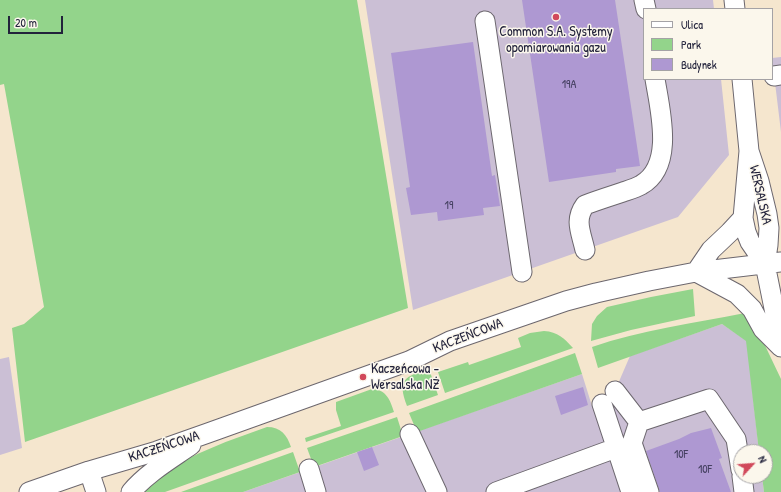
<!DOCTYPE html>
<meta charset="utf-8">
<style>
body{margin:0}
#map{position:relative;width:781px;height:492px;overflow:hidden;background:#f5e6ce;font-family:"Patrick Hand",sans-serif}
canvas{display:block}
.legend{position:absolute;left:643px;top:8px;width:130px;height:72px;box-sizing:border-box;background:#fbf7ec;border:1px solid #a4a2a5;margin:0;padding:5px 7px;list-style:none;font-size:12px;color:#22223b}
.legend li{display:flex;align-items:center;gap:8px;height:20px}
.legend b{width:20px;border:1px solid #a4a2a5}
.north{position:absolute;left:733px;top:444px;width:40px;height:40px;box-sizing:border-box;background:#fbf7ec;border:1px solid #a4a2a5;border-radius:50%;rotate:64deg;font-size:11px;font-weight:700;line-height:16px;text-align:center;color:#22223b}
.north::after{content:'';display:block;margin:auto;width:14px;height:18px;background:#d1495b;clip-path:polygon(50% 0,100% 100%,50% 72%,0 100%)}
.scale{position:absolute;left:8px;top:16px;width:55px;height:18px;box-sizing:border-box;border:2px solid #22223b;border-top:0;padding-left:5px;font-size:12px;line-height:14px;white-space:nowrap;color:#22223b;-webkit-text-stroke:3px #fbf7ec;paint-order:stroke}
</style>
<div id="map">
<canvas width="781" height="492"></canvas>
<ul class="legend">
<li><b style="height:5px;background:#fff"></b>Ulica</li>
<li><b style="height:11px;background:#93d48b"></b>Park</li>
<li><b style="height:11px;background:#ae98d2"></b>Budynek</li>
</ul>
<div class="north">N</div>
<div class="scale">20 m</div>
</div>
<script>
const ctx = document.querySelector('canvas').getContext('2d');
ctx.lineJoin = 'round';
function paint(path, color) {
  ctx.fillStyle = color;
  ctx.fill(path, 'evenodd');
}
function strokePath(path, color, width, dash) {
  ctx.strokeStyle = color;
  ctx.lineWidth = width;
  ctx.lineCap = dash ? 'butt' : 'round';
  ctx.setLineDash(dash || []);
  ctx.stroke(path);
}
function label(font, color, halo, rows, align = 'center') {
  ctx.font = font + ' "Patrick Hand",sans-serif';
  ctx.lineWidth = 3;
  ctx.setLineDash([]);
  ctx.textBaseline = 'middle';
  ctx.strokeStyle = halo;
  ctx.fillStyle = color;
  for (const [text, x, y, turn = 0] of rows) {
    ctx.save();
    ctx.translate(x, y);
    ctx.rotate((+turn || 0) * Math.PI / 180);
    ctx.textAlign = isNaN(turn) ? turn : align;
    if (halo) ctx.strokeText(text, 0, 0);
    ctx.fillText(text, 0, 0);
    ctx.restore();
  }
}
const industrial = new Path2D(`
 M365,0h348l1,9h-70v70h77l8,76 -51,62 -265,93z
 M781,57v75l-9,-74z
 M722,324l25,17 12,111h-18v24h21l2,16h-521l339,-118 10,32 10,-2 9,-4 19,-44z
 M9,357l13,91 -22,7v-96z`);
const green = new Path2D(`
 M0,0h357l51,308 -383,134 -13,-114 12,-4 20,-17 -40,-223 -4,1z
 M693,289l2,27 -64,14 -40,11 1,-17 5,-8 10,-9 44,-10z
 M745,313l15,22 21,44v113h-17l-2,-16h3v-24h-6l-13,-111 -24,-17 -124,44 -6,-21c49,-17 102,-24 153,-34z
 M544,331c14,1 20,7 29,17l-128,45 -7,-21 30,-10 1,3 52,-18 -3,-9 12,-5z
 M575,353l7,21 -165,58 -8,-19z
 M429,369l9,26 -31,11c-10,-27 -3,-29 22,-37z
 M372,389c15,1 18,11 22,23l-88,30 -1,-4 36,-12 -5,-16v-8z
 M397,417l6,19 -89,31 -7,-19z
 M267,427c14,0 20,8 24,20l-126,45h-27c7,-6 14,-12 22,-17 33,-22 70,-35 107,-48z
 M293,452l7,20 -57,20h-62z`);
const building = new Path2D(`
 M522,0h93l25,166 -24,3v3l-67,10z
 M473,42l19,134 3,-1 5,31 -17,2 1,7 -46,6 -1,-9 -26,3 -5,-27 4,-1 -19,-134z
 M583,387l5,18 -27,10 -6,-19z
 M711,428l11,30 -3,1 12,33h-71l-14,-41 33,-12 12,-6z
 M372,447l7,18 -15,6 -7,-19z`);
const minor = new Path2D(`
 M644,0l2,9
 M734,0l1,9
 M485,21l37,251
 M774,76l7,-1
 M742,79l7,72 -6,67 3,14 4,10 15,22
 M749,151l10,30 8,33 2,14 -1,17 -3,19 16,79
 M585,250c-4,-18 -11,-30 0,-45 13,-5 26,-9 38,-13 6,-2 13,-4 18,-7 34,-19 19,-75 14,-106
 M696,272l41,22 15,15 11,20 18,18
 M696,272l15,-22 19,-18 13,-14
 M615,391l24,31
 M602,404l29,88
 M639,422l70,-23 27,40 5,31
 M639,422l-7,21 17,49
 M410,434l27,58
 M309,469l7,23
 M89,471l7,21
 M742,476l2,16
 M29,492l60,-21 68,-20 51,-18 201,-72 41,-20 116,-40 30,-8 53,-12 47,-9 85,-10
 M131,492c16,-19 40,-33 60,-47
 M496,492l120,-44`);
const markers = [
 [556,17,4,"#d1495b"],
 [363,377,4,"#d1495b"]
];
const numberNames = [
 ["19A",569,85],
 ["19",449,206],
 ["10F",681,455],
 ["10F",705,470]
];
const poiNames = [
 ["Common S.A. Systemy",556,32],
 ["opomiarowania gazu",556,48],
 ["Kaczeńcowa -",371,369,"left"],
 ["Wersalska NŻ",371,385,"left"]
];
const streetNames = [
 ["WERSALSKA",760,195,77],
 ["KACZEŃCOWA",468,336,-21],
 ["KACZEŃCOWA",164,447,-18]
];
paint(industrial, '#cbbfd5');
paint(green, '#93d48b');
paint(building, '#ae98d2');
strokePath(minor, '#6c676e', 21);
strokePath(minor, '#fff', 19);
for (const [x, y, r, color] of markers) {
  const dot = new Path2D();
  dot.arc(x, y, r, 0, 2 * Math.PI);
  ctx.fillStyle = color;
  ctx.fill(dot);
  strokePath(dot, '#fbf7ec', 1.5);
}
label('12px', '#454061', null, numberNames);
label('14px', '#22223b', '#fbf7ec', poiNames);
label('14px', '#22223b', '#fbf7ec', streetNames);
</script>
